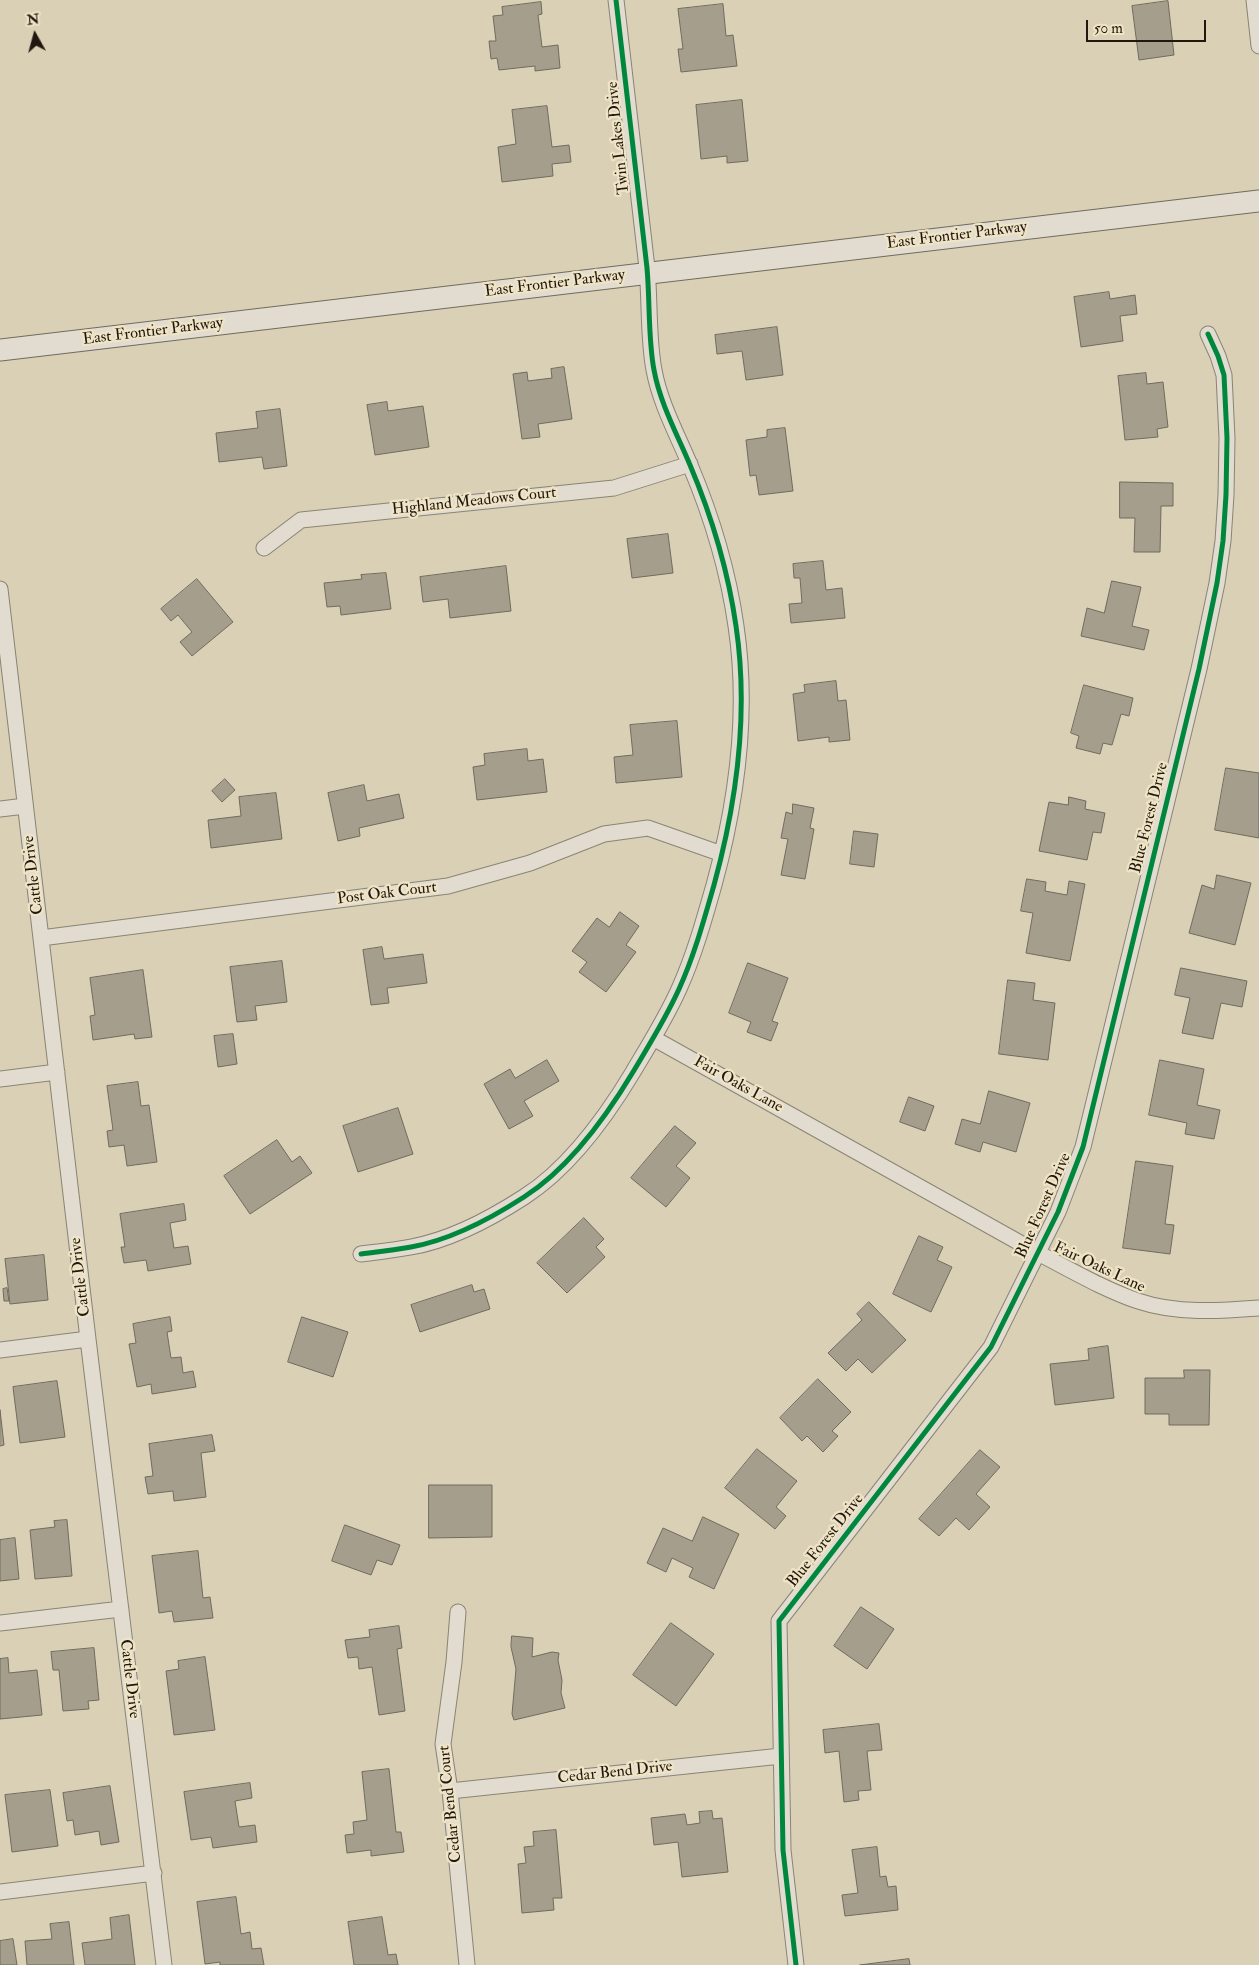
<!DOCTYPE html>
<style>
body{margin:0}
#map{position:relative;width:1259px;height:1965px;overflow:hidden;background:#d9d0b6;font-family:"IM FELL Double Pica",serif}
canvas{display:block}
.north{position:absolute;left:10px;top:10px;width:50px;height:50px;-webkit-text-stroke:4px #efe5c6;paint-order:stroke;rotate:353deg;font-size:14px;font-weight:700;line-height:20px;text-align:center;color:#21170f}
.north::after{content:'';display:block;margin:auto;width:18px;height:22px;background:#21170f;clip-path:polygon(50% 0,100% 100%,50% 72%,0 100%)}
.scale{position:absolute;left:1086px;top:20px;width:120px;height:22px;box-sizing:border-box;border:2px solid #21170f;border-top:0;padding-left:6px;font-size:15px;line-height:18px;white-space:nowrap;color:#21170f;-webkit-text-stroke:4px #efe5c6;paint-order:stroke}
</style>
<div id="map">
<canvas width="1259" height="1965"></canvas>
<div class="north">N</div>
<div class="scale">50 m</div>
</div>
<script>
const ctx = document.querySelector('canvas').getContext('2d');
ctx.lineJoin = 'round';
function paint(path, color) {
  ctx.fillStyle = color;
  ctx.fill(path, 'evenodd');
}
function strokePath(path, color, width, dash) {
  ctx.strokeStyle = color;
  ctx.lineWidth = width;
  ctx.lineCap = dash ? 'butt' : 'round';
  ctx.setLineDash(dash || []);
  ctx.stroke(path);
}
function label(font, color, halo, rows, align = 'center') {
  ctx.font = font + ' "IM FELL Double Pica",serif';
  ctx.lineWidth = 4.5;
  ctx.setLineDash([]);
  ctx.textBaseline = 'middle';
  ctx.strokeStyle = halo;
  ctx.fillStyle = color;
  for (const [text, x, y, turn = 0] of rows) {
    ctx.save();
    ctx.translate(x, y);
    ctx.rotate((+turn || 0) * Math.PI / 180);
    ctx.textAlign = isNaN(turn) ? turn : align;
    if (halo) ctx.strokeText(text, 0, 0);
    ctx.fillText(text, 0, 0);
    ctx.restore();
  }
}
const building = new Path2D(`
 M1168,1l6,54 -35,5 -7,-54z
 M541,2l1,12 -4,1 4,32 16,-2 2,23 -25,3v-5l-36,4 -2,-12 -6,1 -2,-18h7l-3,-25 10,-1 -1,-8z
 M723,4l3,32 7,-1 4,31 -56,6 -3,-23h5l-5,-40z
 M742,100l6,61 -21,2v-7l-26,3 -5,-54z
 M547,106l5,41 17,-2 2,17 -19,2 1,12 -51,6 -4,-35 18,-3 -4,-34z
 M1109,292l1,7 25,-4 2,19 -17,2 3,25 -42,6 -7,-50z
 M777,327l6,48 -37,5 -4,-29 -25,3 -2,-19z
 M564,367l8,52 -34,5 2,13 -18,2 -9,-65 14,-2 1,9 24,-3 -1,-9z
 M1146,373l1,11 16,-2 5,45 -11,2 1,8 -33,3 -7,-64z
 M387,402l1,9 35,-5 6,41 -54,8 -8,-50z
 M280,409l7,57 -23,3 -2,-12 -43,5 -3,-29 42,-5 -2,-16z
 M785,428l8,63 -34,4 -3,-20 -6,1 -4,-36 21,-3v-7z
 M1120,482l53,1v23h-12l-1,46h-26l1,-34h-15z
 M668,534l5,39 -41,5 -5,-39z
 M823,561l3,29 16,-2 3,30 -54,5 -2,-19 13,-1 -2,-25h-6l-1,-14z
 M506,566l5,45 -61,7 -2,-19 -25,3 -3,-25z
 M386,573l5,36 -50,6 -1,-9 -13,1 -3,-24 38,-4 -1,-4z
 M197,579l36,43 -41,34 -12,-14 12,-10 -14,-17 -7,6 -10,-12z
 M1112,581l29,6 -9,39 17,4 -5,20 -63,-14 6,-28 17,5z
 M836,681l2,20 8,-1 4,40 -21,2v-5l-31,4 -5,-47 12,-2 -1,-7z
 M1084,685l49,13 -4,18 -8,-2 -9,31 -9,-2 -3,11 -24,-6 3,-12 -8,-3z
 M677,721l5,56 -66,6 -2,-26 19,-2 -3,-30z
 M527,749l1,12 15,-2 4,33 -70,8 -4,-33 12,-2 -1,-11z
 M1226,768l33,5v65l-44,-8z
 M225,779l10,11 -13,12 -10,-11z
 M364,785l3,16 32,-7 5,24 -45,10 1,8 -22,5 -10,-48z
 M276,793l6,46 -71,9 -3,-28 33,-4 -2,-19z
 M1069,797l17,4 -1,8 20,4 -4,20 -8,-1 -6,28 -48,-9 10,-49 19,3z
 M793,804l21,4 -4,20 4,1 -9,50 -24,-4 7,-36 -7,-1 5,-26 6,2z
 M854,831l24,3 -4,33 -24,-3z
 M1217,875l34,8 -16,62 -46,-12 13,-48 12,4z
 M1027,879l19,3 -1,9 22,4 2,-14 16,3 -15,77 -44,-8 7,-40 -12,-2z
 M620,912l19,14 -13,19 10,7 -30,40 -27,-20 8,-10 -15,-11 25,-33 12,9z
 M382,947l2,12 39,-5 4,29 -40,5 2,15 -18,2 -8,-55z
 M282,961l5,41 -32,4 2,14 -20,2 -7,-55z
 M748,963l40,15 -16,43 6,2 -7,18 -24,-9 4,-10 -22,-9z
 M1181,968l66,13 -5,26 -21,-4 -8,36 -31,-6 8,-35 -15,-3z
 M143,970l9,67 -17,2 -1,-5 -41,6 -3,-24 5,-1 -5,-37z
 M1008,980l27,3 -2,17 22,3 -7,57 -49,-6z
 M233,1034l4,30 -19,3 -4,-31z
 M547,1060l12,21 -35,20 9,15 -24,13 -25,-45 26,-15 5,9z
 M1160,1060l44,9 -7,36 23,5 -6,29 -29,-5 2,-11 -38,-8z
 M138,1082l3,24 8,-1 8,57 -30,4 -3,-21 -15,2 -2,-16 6,-1 -6,-44z
 M989,1091l41,12 -14,49 -33,-10 -3,10 -25,-8 7,-25 18,5z
 M909,1097l25,9 -9,25 -25,-9z
 M398,1108l15,46 -55,18 -15,-46z
 M675,1126l21,17 -20,23 14,12 -24,29 -35,-29z
 M277,1140l15,22 8,-6 12,17 -62,41 -26,-38z
 M1136,1161l37,5 -8,58 9,1 -4,29 -47,-6z
 M184,1204l2,16 -16,3 4,25 14,-2 3,18 -43,7 -2,-11 -22,3 -3,-16h4l-5,-33z
 M584,1218l20,21 -8,8 9,10 -38,36 -30,-30z
 M919,1236l24,11 -6,13 15,7 -21,45 -38,-18z
 M44,1255l4,45 -38,4 -5,-45z
 M472,1285l2,7 10,-3 6,20 -70,23 -9,-27z
 M7,1288l2,13h-5l-1,-12z
 M869,1302l37,38 -34,33 -14,-14 -12,12 -18,-18 34,-33 -5,-6z
 M170,1317l2,14 -5,1 4,26 10,-1 2,16 10,-2 3,16 -44,7 -1,-10 -14,3 -8,-43 7,-1 -3,-19z
 M302,1317l46,15 -15,45 -45,-15z
 M1108,1346l6,52 -59,7 -5,-41 39,-4 -1,-11z
 M1184,1370h26l-1,55h-40v-11h-24v-36h39z
 M818,1379l33,33 -19,19 6,5 -15,16 -16,-16 -5,5 -22,-23z
 M57,1381l8,56 -45,6 -7,-56z
 M0,1410l4,35 -4,1z
 M212,1435l3,16 -14,2 5,44 -32,4 -1,-10 -25,3 -3,-17 8,-1 -4,-32z
 M757,1449l40,32 -21,26 10,9 -11,13 -50,-41z
 M980,1450l20,17 -24,27 14,13 -21,23 -13,-12 -17,18 -20,-17z
 M429,1485h63v52l-63,1z
 M703,1517l36,17 -25,55 -25,-12 4,-9 -21,-10 -6,14 -19,-9 16,-35 29,13z
 M67,1520l5,56 -37,3 -5,-49 25,-3 -1,-6z
 M345,1525l55,20 -8,20 -15,-5 -6,15 -39,-14z
 M15,1538l4,41 -19,2v-41z
 M198,1551l5,47 7,-1 3,21 -39,4 -2,-11 -13,2 -7,-57z
 M861,1607l33,22 -27,40 -33,-23z
 M671,1623l43,31 -38,52 -43,-31z
 M399,1626l3,22 -5,1 8,62 -26,4 -7,-48 -13,2 -1,-12 -10,1 -3,-18 25,-3 -1,-7z
 M512,1636l21,2 -1,19 20,-5 7,1 -1,7 4,20 -1,13 4,15 -51,12 -2,-6 4,-45 -5,-22z
 M94,1648l5,52 -11,1 1,8 -26,2 -4,-41h-6l-2,-18z
 M205,1657l10,73 -41,5 -8,-64 13,-2 -1,-8z
 M8,1658l1,15 28,-3 5,45 -42,4v-60z
 M879,1724l3,26 -15,1 4,39 -13,1 1,9 -15,2 -5,-51 -14,2 -2,-23z
 M389,1769l7,63h5l3,20 -33,4v-6l-24,3 -2,-18 9,-1 -1,-12 14,-2 -5,-48z
 M250,1783l2,15 -17,3 4,26 16,-2 2,17 -44,6 -2,-11 -20,3 -7,-48z
 M110,1786l9,56 -18,3 -2,-14 -24,4 -2,-15 -6,1 -4,-28z
 M50,1790l8,56 -46,6 -7,-57z
 M712,1811l1,8 9,-1 6,54 -46,5 -4,-35 -24,3 -3,-27 34,-4 2,11 13,-2 -1,-11z
 M556,1830l6,68h-9l1,12 -32,3 -4,-49 8,-1 -2,-16 10,-1 -1,-14z
 M877,1847l3,30 6,-1 2,11 8,-1 2,24 -53,6 -3,-21 16,-2 -6,-43z
 M236,1897l5,37 9,-2 2,17 9,-1 3,17h-44v-3l-15,2 -8,-62z
 M129,1915l6,50h-50l-3,-22 30,-4 -2,-21z
 M382,1917l6,38 8,-1 2,11h-44l-6,-43z
 M69,1922l5,43h-47l-2,-24 27,-2 -2,-15z
 M13,1939l4,26h-17v-24z
 M909,1959l1,6h-50z`);
const street = new Path2D(`
 M1254,0l5,46
 M264,548l37,-28 313,-32 76,-24
 M0,589l88,750 76,626
 M0,809l25,-3
 M41,938l407,-52 82,-23 74,-29 44,-6 74,26
 M653,1038l385,215c33,17 65,36 100,48 38,13 82,10 121,7
 M0,1079l57,-7
 M361,1254c16,-2 34,-4 50,-7 40,-7 79,-28 113,-50 44,-28 82,-80 109,-125 16,-27 33,-54 46,-83 15,-33 25,-69 35,-104 23,-84 35,-172 22,-259 -8,-56 -24,-109 -46,-161 -13,-31 -30,-62 -36,-95 -6,-31 -4,-69 -7,-102 -10,-89 -21,-179 -31,-268
 M0,1350l88,-11
 M458,1612l-4,50 -11,82 7,47 17,174
 M0,1623l121,-14
 M450,1791l331,-35
 M0,1892l154,-19
 M796,1965l-13,-115 -4,-229 212,-274 67,-135 25,-65 116,-478 18,-86 6,-42 3,-46 1,-57 -3,-63 -6,-19 -10,-22`);
const secondary = new Path2D(`
 M0,350l1259,-149`);
const cycleway = new Path2D(`
 M361,1254c16,-2 34,-4 50,-7 40,-7 79,-28 113,-50 44,-28 82,-80 109,-125 16,-27 33,-54 46,-83 15,-33 25,-69 35,-104 23,-84 35,-172 22,-259 -8,-56 -24,-109 -46,-161 -13,-31 -30,-62 -36,-95 -6,-31 -4,-69 -7,-102 -10,-89 -21,-179 -31,-268
 M796,1965l-13,-115 -4,-229 212,-274 67,-135 25,-65 116,-478 18,-86 6,-42 3,-46 1,-57 -3,-63 -6,-19 -10,-22`);
const streetNames = [
 ["Twin Lakes Drive",619,138,-96],
 ["East Frontier Parkway",957,236,-7],
 ["East Frontier Parkway",555,284,-7],
 ["East Frontier Parkway",153,332,-7],
 ["Highland Meadows Court",474,502,-6],
 ["Blue Forest Drive",1150,818,-76],
 ["Cattle Drive",34,875,-97],
 ["Post Oak Court",387,894,-7],
 ["Fair Oaks Lane",738,1085,29],
 ["Blue Forest Drive",1044,1206,-66],
 ["Fair Oaks Lane",1099,1268,25],
 ["Cattle Drive",81,1277,-97],
 ["Blue Forest Drive",826,1541,-52],
 ["Cattle Drive",129,1679,83],
 ["Cedar Bend Drive",615,1773,-6],
 ["Cedar Bend Court",451,1804,-96]
];
paint(building, '#a59e8d');
strokePath(building, '#706b5d', 1);
strokePath(street, '#8a8474', 17);
strokePath(secondary, '#706b5d', 23);
strokePath(street, '#e1dccf', 15);
strokePath(secondary, '#e1dccf', 21);
strokePath(cycleway, '#00873e', 5);
label('16px', '#21170f', '#efe5c6', streetNames);
</script>
